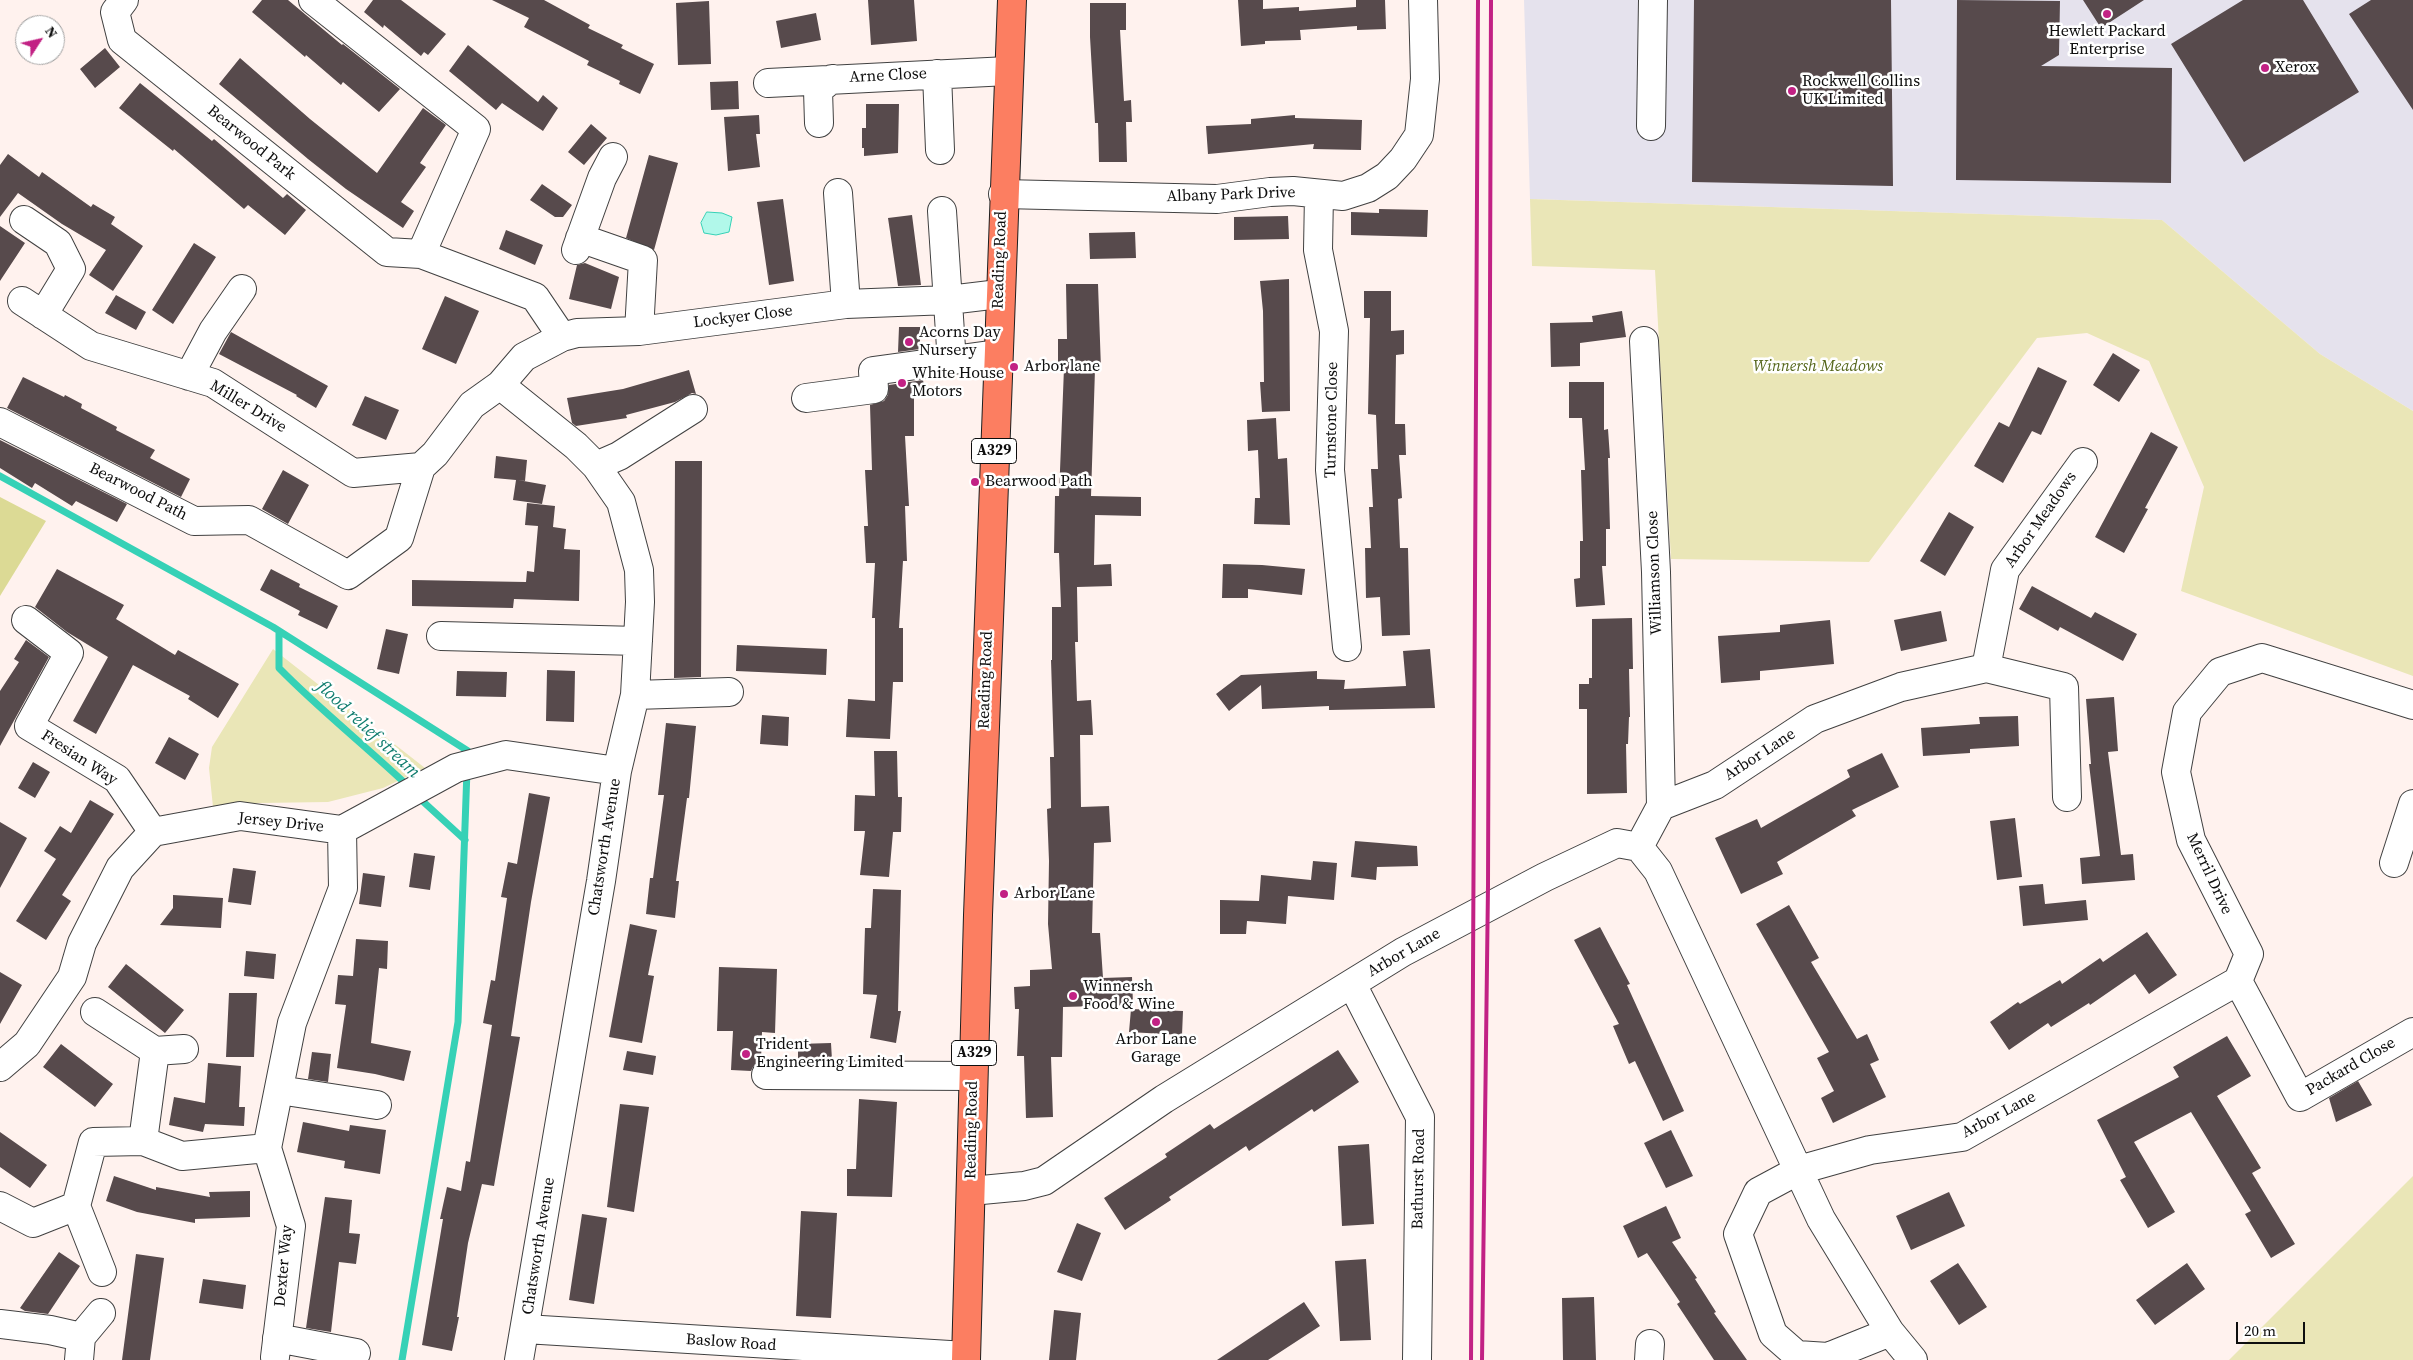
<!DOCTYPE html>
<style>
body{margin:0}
#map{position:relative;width:2413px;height:1360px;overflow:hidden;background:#fff2ee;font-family:"Source Serif 4",serif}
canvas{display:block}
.north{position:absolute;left:15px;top:15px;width:50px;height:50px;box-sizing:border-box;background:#fff;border:1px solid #9f9f9f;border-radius:50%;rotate:55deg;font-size:14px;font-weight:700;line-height:20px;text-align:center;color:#0e0e0e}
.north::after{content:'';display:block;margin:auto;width:18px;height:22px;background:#c22184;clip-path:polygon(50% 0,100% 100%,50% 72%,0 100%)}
.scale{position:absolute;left:2236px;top:1322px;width:69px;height:22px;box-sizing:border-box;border:2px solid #0e0e0e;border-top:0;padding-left:6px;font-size:15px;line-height:18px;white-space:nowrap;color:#0e0e0e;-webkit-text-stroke:4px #fff;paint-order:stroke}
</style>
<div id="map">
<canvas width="2413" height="1360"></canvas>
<div class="north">N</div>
<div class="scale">20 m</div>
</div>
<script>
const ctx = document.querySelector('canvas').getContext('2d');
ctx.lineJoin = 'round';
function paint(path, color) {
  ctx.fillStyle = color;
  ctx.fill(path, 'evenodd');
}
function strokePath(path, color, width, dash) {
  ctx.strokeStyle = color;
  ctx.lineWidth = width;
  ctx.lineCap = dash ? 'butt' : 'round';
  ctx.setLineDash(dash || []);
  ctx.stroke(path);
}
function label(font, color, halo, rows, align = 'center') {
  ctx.font = font + ' "Source Serif 4",serif';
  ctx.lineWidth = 5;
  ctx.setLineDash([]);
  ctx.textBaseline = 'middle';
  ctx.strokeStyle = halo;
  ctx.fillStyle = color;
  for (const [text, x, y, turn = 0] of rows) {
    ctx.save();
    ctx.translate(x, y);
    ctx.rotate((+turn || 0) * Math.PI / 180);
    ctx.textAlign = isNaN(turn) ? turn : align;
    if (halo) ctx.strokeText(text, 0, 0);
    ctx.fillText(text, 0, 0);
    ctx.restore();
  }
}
const industrial = new Path2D(`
 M1524,0h889v411l-93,-57 -158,-134 -632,-21z`);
const green = new Path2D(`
 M1530,199l632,21 158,134 93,57v265l-232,-85 23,-104 -55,-126 -62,-28 -50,5 -168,224 -198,-3 -16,-289 -123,-4z
 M273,649l152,119 -42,20 -55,14 -69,1 -46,4 -4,-39 3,-21z
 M2413,1176v184h-184z`);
const forest = new Path2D(`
 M0,497l46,24 -46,75z`);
const water = new Path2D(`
 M707,212l15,1 10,4 -3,15 -13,3 -12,-2 -3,-10z`);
const stream = new Path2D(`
 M0,476l273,151 195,124 -1,8
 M279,631v37c41,42 87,78 129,118
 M417,796l48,44
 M402,1360l56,-338 9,-252`);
const building = new Path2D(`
 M262,0h26l54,45 1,-1 57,45 -21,23 -36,-30 -2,3 -35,-30 -1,2 -53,-45z
 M373,0h28l45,34 -18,21 -4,-3 -3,4 -37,-31 -1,3 -19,-16z
 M492,0h52l46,25 -2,3 35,17 -2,3 33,16 -14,30 -21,-10 1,-3 -33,-16 2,-4 -65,-34 5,-9z
 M868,0h46l3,41 -46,4z
 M1238,0h25v9l36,-2v4l57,-4v-7h29l1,29 -29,1v-4l-57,4 1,10 -36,1v3l-24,2z
 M1694,0h197l2,186 -201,-4z
 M1957,0l103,1 -1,54 -18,11 131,2 -1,115 -215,-3z
 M2083,0h61l-43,28z
 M2243,0h60l56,92 -115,70 -73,-118z
 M2371,0h42v110l-64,-96z
 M709,1l2,63 -33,1 -2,-62z
 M1090,3h36v27h-6l4,71 7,-1 1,22h-6l1,40h-28l-1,-39h-3l-5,-86z
 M816,13l5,27 -40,8 -5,-27z
 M468,45l70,57 5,-7 15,13 -15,23 -41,-28 -6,7 -47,-39z
 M105,48l15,19 -25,21 -15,-19z
 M240,58l70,61 67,54 46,-65 23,17 -26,38 6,4 -25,35 13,9 -11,17 -57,-39 -38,-30 -89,-75z
 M738,81l1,28 -28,1 -1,-28z
 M140,83l72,58 2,-2 69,59 4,-4 19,16 -21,25 -37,-30 -4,4 -70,-60 -1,2 -54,-43z
 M866,104h33l-1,49 -34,3v-8h-2v-20h4z
 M759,115l1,19h-4l4,33 -32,4 -4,-54z
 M1295,115v3l67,2 -1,30 -48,-1 1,-5 -106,10 -2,-28 45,-2v-5z
 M591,124l16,14 -23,27 -16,-13z
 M8,154l31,23 3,-5 49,35 2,-3 22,13 -4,7 32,22 -30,45 -24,-16 17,-25 -44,-26 -44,-31 -18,24v-52z
 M649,155l29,8 -24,87 -28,-12z
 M542,184l30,21 -9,12h-8l-25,-17z
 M783,199l11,82 -25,4 -12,-83z
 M1379,209l49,1 -1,27 -76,-2v-23l28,1z
 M912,215l9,70 -23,1 -10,-68z
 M1288,216l1,23 -55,1v-23z
 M0,226l25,17 -25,38z
 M506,230l37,15 -8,20 -36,-16z
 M1135,232l1,26 -46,1 -1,-26z
 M194,243l22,14 -43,67 -21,-14z
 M585,263l34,14 -8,32 -42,-10 8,-34z
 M1289,279l1,132 -28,1 -2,-30h4l-1,-71 -3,-30z
 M1066,284h32l3,85h-6l-4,127 50,1v19l-46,-1 -1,50 17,-1 1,22 -35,1 1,55h-3l2,59 14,-1 2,35h-13l1,72 28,-1 2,36 -17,1 -2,90h8l3,45 29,-1 1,28 -70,2 -1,50h-11l2,60 -27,1 -2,-62h-7l2,-47h-4l-1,-22 16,-1v-16l22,-1 -4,-45 1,-63 -2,-52 4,-1 -1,-51h4l-3,-97h1v-53h9l-2,-54h-5l1,-57h4l5,-128h-6v-29h9z
 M1364,291h27v40l13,-1v24l-8,1 -1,69h10l1,31h-7l3,43 -4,1 2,49h8l2,87 -28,1 -2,-39 -14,1 -1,-50h6l-2,-41h4l-2,-38h7l-2,-54 -8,-1 2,-96h-6z
 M116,295l30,17 -10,18 -31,-17z
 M445,296l34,15 -23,53 -34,-15z
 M1622,311l4,26 -46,6v23l-29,1 -1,-44 43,-1 -1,-6z
 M899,327h21v22l-22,3z
 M231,332l97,54 -12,22 -20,-12 1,-1 -78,-41z
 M2113,353l27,17 -21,32 -26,-17z
 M2038,367l29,14 -26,54 -9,-4 -29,52 -29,-17 25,-44 10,5z
 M689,370l7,24 -4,-1 -17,9 -49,13 1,3 -51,8 -4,-3 -5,-25 56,-9z
 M23,377l41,20 1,-2 17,9 -1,4 36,19 -1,3 39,20 -5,8 40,21 -9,18 -174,-89z
 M923,380l2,11 -11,2v43h-9l4,70h-4l2,55h-4l-4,67h4v54h-10l-3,57 -44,-2 2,-38 27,2v-83h-3l3,-55h-9l-2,-37h4l-3,-56h7l-2,-65 14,-4 4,-6 1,-10z
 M1569,382h35v48l4,-1 2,29h-2l2,71h-4v37h-4l3,39 -29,2 -2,-28 6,-1v-37h3l-2,-71h4l-3,-52h-13z
 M365,396l34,14 -13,30 -34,-15z
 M1276,418l2,41 9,-1 3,67 -36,-1 1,-26h5l-2,-48 -10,1 -1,-31z
 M2151,432l27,15 -33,61 3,1 -24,44 -29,-16z
 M0,440l127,64 -10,18 -41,-21 -4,5 -37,-23 -3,5 -32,-20z
 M496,456l31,4 -2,21 -7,-1 28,5 -4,19 -29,-4 3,-20 -22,-2z
 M675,461h27l-1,216 -27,1z
 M283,470l26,15 -21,39 -26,-15z
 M527,503l28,3 -2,21 13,2 -2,20 16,1 -1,51 -65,-2 -1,9 -101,-2v-26l114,2 1,-11 7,1 4,-46 -13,-1z
 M1949,512l25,15 -29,49 -25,-15z
 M1223,564l39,1 43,4 -3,26 -54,-6v9h-26z
 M57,569l67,36 -8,14 59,36 3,-5 61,34 -21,34 -30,-19 2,-3 -57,-31 -37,69 -23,-13 35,-64 -41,-25 -32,-25z
 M271,569l29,15 -1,3 39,19 -11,23 -29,-14 2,-4 -40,-21z
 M2032,586l59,32 4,-6 42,22 -14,27 -63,-34 -2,4 -39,-22z
 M1941,611l6,30 -46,10 -7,-31z
 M1632,618l1,51h-4l1,48h-1l-1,27h-2l1,49 -40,1v-85h-8v-25h10v-6h3v-59z
 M1830,620l4,44 -74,7v9l-39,3 -3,-47 62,-4v-7z
 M386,629l22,5 -9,40 -22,-5z
 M26,640l23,17 -49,89v-55l19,-29 -5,-3z
 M737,645l90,4 -1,26 -90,-4z
 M1430,649l5,59 -106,2v-4l-67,3 -1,-24 -32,26 -13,-17 25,-19 76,-4v8l28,1 -1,9 62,-3 -3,-35z
 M547,670l28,1 -1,51 -28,-1z
 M457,671l50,1 -1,25 -50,-1z
 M2114,697l4,54 -10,1 13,103 12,-1 2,26 -53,4 -2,-26 20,-2 -11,-92h2l-5,-65z
 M762,715l27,2 -1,29 -28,-2z
 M2018,716l1,30 -49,3v4l-47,3 -2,-28 59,-4 -1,-7z
 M666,723l30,3 -7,72h-2l-11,83h3l-4,37 -29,-4 4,-36h3l11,-83h-6z
 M169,737l30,17 -14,26 -30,-17z
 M874,751h23l1,46h4l-1,35h-8l-4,45 -29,-2 5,-44h-11l1,-36 20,1z
 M1882,753l17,34 -47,23 4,6 -79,46 6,12 -42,20 -26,-56 42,-19 4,9 89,-51 -3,-7z
 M33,762l17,10 -15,26 -17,-10z
 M529,793l21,4 -19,105 -20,134 9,1 -26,149 -12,-2 -14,59 -11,74h2l-7,34 -30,-6 21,-126h-3l7,-32 14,4 5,-30 4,1 22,-137 -9,-2 8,-43 4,1 12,-83 -6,-1 7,-35 9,2z
 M90,800l24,14 -52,81 9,6 -25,39 -30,-19 40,-62 -12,-8 16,-25 11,7z
 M2015,818l7,59 -25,3 -7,-59z
 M0,822l27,16 -27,50z
 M1355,841l62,5 1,20 -41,1 -1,13 -25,-3z
 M414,853l21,3 -5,34 -21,-3z
 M1313,861l24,2 -3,37 -46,-4 -2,28 -39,-3 -1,13h-26v-34l39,1 2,-26 50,5z
 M233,868l23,3 -5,34 -23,-3z
 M363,873l22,3 -4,31 -22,-3z
 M2043,884l2,20 41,-4 2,20 -65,6 -4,-40z
 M873,889l28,1 -3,121h3l-5,32 -26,-5 7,-43 -14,-1 1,-34 1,-32h6z
 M173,895l50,3 -2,30 -61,-3 13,-17z
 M1789,905l30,53 -8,4 46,77 10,-5 12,26 -9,4 16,33 -53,26 -12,-25 13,-7 -17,-33 12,-6 -73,-128z
 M630,924l27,6 -9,45 6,1 -12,67 -33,-6z
 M1600,927l30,57 -3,1 57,126 -21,10 -28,-60 -6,3 -16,-38 6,-2 -45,-84z
 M2147,932l30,43 -28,19 -14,-20 -45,31 -1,-2 -38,24 -3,-4 -39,27 -19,-28 28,-20 2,2 40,-24 2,4 38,-26 3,4z
 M356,939l32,2 -1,28 -8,-1 -8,75 40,8 -7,30 -29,-7 -38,-6 9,-63 -11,-1 3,-29 15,1z
 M246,951l30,3 -2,25 -30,-3z
 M126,964l58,46 -19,23 -57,-46z
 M719,967l58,2 -2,64 -13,-1 -1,29 -8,6 -2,4 -20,-1 2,-39h-16z
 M0,972l22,13 -22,39z
 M229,993h28l-3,64h-28z
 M1131,1009l52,2 -1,24 -53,-3z
 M2227,1036l24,40 -34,20 44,72 -9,5 43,71 -24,14 -26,-44 6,-3 -60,-99 -57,30 41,70 -27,16 -28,-48 6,-3 -29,-57 82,-43 -6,-10z
 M831,1043l1,17h-34v-16z
 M61,1044l52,40 -18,23 -52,-40z
 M1338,1050l21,32 -45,30 -2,-3 -63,42 -3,-5 -77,51 2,3 -46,30 -21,-32 63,-41 -2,-3 45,-30 4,5z
 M627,1051l29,5 -3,19 -30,-5z
 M312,1052l19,2 -3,28 -20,-3z
 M208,1063l33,3 -2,41h6l-1,19 -39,-2 -2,8 -34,-7 5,-28 31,6z
 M2358,1081l14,24 -36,17 -7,-24z
 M859,1099l38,3 -5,95 -45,-1v-27h9z
 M620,1104l29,3 -15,105 -27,-5z
 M303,1122l46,9 1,-6 36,5 -6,44 -36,-6 1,-7 -48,-9z
 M1671,1130l22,46 -27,12 -22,-45z
 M0,1132l47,33 -17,23 -30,-21z
 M1369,1144l5,80 -32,2 -4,-80z
 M114,1176l42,14v-3l54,10 -1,-5 41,-1v26l-55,2v4l-58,-11 -31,-11z
 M1949,1192l16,34 -54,24 -15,-34z
 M325,1197l27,3 -3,33 11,1 -4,30 -17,-2 -8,70 -25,-4z
 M1666,1206l15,32 -9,4 25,36 -2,1 21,33 -2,1 33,47h-33l-37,-56 3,-2 -33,-49 -9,5 -15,-32z
 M801,1211l36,2 -6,105 -35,-2z
 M582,1214l25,4 -13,86 -25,-4z
 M1077,1223l24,10 -19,48 -25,-9z
 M59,1252l21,14 -32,48 -23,-3 -5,-3z
 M136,1254l28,4 -14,102h-28z
 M1366,1259l5,81 -31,1 -5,-80z
 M1958,1263l29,44 -28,18 -29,-44z
 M2187,1263l18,26 -50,36 -19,-25z
 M203,1279l43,6 -3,24 -44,-6z
 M1594,1297l2,63h-33l-1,-62z
 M1304,1302l16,24 -52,34h-51z
 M1054,1310l27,3 -5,47h-27z`);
const minor = new Path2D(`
 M124,0l-9,12 7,28 265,212 34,2 114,43 27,40
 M313,0l163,129 -55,125
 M937,74l3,76
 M768,83l240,-12
 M819,123l-1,-33 14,-11
 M1651,126l2,-126
 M838,193l8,111
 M1003,194l214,5 53,-7 23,-1 50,5 25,-8 19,-12 16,-17 16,-24 6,-56 -2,-79
 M1319,194l-1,56 16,81 -4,139 17,177
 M942,211l9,137
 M24,220l34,23 13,26 -28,46
 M580,238l63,22 -4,71
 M576,250l26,-72 11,-21
 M22,301l69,45 122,37 140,90 68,-6
 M1644,341l12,231 5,234
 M189,376l24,-45 29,-42
 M500,385l76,61 20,20 25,36 18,68 1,32 -5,93 -18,76 -16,110 -82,479
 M806,398l68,-9 -1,-18 124,-17
 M0,422l194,99 55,-1 99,55 51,-37 22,-71 14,-13 37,-49 28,-20 24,-28 38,-20 15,-4 62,-2 207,-27 103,-4 50,-6
 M596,466l23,-10 74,-47
 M26,620l43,33 -40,73 88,53 36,53
 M441,636l197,5
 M1986,668l19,-98 78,-108
 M635,695l94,-3
 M1639,847l22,-41 54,-21 100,-66 86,-32 85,-19 78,19 3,110
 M2394,863l19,-59
 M2238,981l62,116 113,-65
 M1352,984l68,133 -3,243
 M95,1012l60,39 -12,90
 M155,1051l29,-2
 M0,1067l27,-23 45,-67 10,-34 38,-75 33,-36 87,-16 102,14 114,-62 50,-13 111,16
 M766,1075l207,1
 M279,1090l98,15
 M971,1191l53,-5 20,-5 120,-82 239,-147 142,-75 72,-34 22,4 19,24 163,348 69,113 23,28
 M0,1206l33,17 43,-17
 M102,1272l-26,-66 17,-64 50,-1 39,15 85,-8
 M0,1324l50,6 31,7 -2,23
 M525,1329l441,27
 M1890,1332l-62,25 -31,-2 -24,-21 -35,-100 20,-42 41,-22 71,-20 92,-13 276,-156 11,-27 -58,-114 -15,-68 11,-60 33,-40 42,-14 151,47
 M81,1337l20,-24
 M277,1338l79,15
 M275,1357l16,-131 -24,-78 25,-125 51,-135 -1,-58
 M1649,1360l1,-16`);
const major = new Path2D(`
 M966,1360l12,-445 34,-915`);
const rail = new Path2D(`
 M1471,1360l7,-1360
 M1482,1360l6,-474 3,-886`);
const markers = [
 [2107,14,5,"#c22184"],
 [2265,68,5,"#c22184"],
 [1792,91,5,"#c22184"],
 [909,342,5,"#c22184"],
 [1014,367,5,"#c22184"],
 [902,383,5,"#c22184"],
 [975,482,5,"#c22184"],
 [1004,894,5,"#c22184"],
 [1073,996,5,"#c22184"],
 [1156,1022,5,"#c22184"],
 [746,1054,5,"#c22184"]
];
const shields = [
 [994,451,45],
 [974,1053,45]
];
const shieldNames = [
 ["A329",994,451],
 ["A329",974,1053]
];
const poiNames = [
 ["Hewlett Packard",2107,32,"center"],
 ["Enterprise",2107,50,"center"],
 ["Xerox",2275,68],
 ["Rockwell Collins",1802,82],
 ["UK Limited",1802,100],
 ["Acorns Day",919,333],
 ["Nursery",919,351],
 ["Arbor lane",1024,367],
 ["White House",912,374],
 ["Motors",912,392],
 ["Bearwood Path",985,482],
 ["Arbor Lane",1014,894],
 ["Winnersh",1083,987],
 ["Food & Wine",1083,1005],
 ["Arbor Lane",1156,1040,"center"],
 ["Garage",1156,1058,"center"],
 ["Trident",756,1045],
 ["Engineering Limited",756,1063]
];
const streetNames = [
 ["Arne Close",888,76,-3],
 ["Bearwood Park",251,143,39],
 ["Albany Park Drive",1231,195,-2],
 ["Reading Road",1000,260,-88],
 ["Lockyer Close",743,317,-7],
 ["Miller Drive",248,407,31],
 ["Turnstone Close",1332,420,-89],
 ["Bearwood Path",138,492,27],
 ["Arbor Meadows",2041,520,-55],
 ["Williamson Close",1655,573,-92],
 ["Reading Road",986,680,-88],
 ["Arbor Lane",1760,755,-33],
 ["Fresian Way",79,758,33],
 ["Jersey Drive",281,823,6],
 ["Chatsworth Avenue",605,847,-81],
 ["Merril Drive",2209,874,65],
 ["Arbor Lane",1404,953,-30],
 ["Packard Close",2351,1067,-30],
 ["Arbor Lane",1999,1115,-28],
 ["Reading Road",972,1130,-89],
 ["Bathurst Road",1419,1179,-89],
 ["Chatsworth Avenue",539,1246,-81],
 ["Dexter Way",284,1266,-85],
 ["Baslow Road",731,1343,4]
];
const parkNames = [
 ["Winnersh Meadows",1818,367]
];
const waterNames = [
 ["flood relief stream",368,730,43]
];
paint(industrial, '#e5e2ed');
paint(green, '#eae6b7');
paint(forest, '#dcda95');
paint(water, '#b1f8ea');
strokePath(water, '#36d1b6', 1);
strokePath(stream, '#36d1b6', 7);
paint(building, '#574a4c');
strokePath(minor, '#414141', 30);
strokePath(major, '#1f1f1f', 30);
strokePath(minor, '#fff', 28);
strokePath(major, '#fc7e61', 28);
strokePath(rail, '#c22184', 4);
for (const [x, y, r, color] of markers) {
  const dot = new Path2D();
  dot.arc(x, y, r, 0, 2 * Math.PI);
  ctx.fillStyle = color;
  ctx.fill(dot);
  strokePath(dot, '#fff', 2);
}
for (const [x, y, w] of shields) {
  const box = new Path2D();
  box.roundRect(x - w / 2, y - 12.5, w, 25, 4);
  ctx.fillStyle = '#fff';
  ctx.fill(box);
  strokePath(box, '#0e0e0e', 1);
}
label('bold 15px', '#0e0e0e', null, shieldNames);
label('16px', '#0e0e0e', '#fff', poiNames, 'left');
label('16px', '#0e0e0e', '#fff', streetNames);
label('italic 16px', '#56671c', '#fff', parkNames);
label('italic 18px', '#127e70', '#fff', waterNames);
</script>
